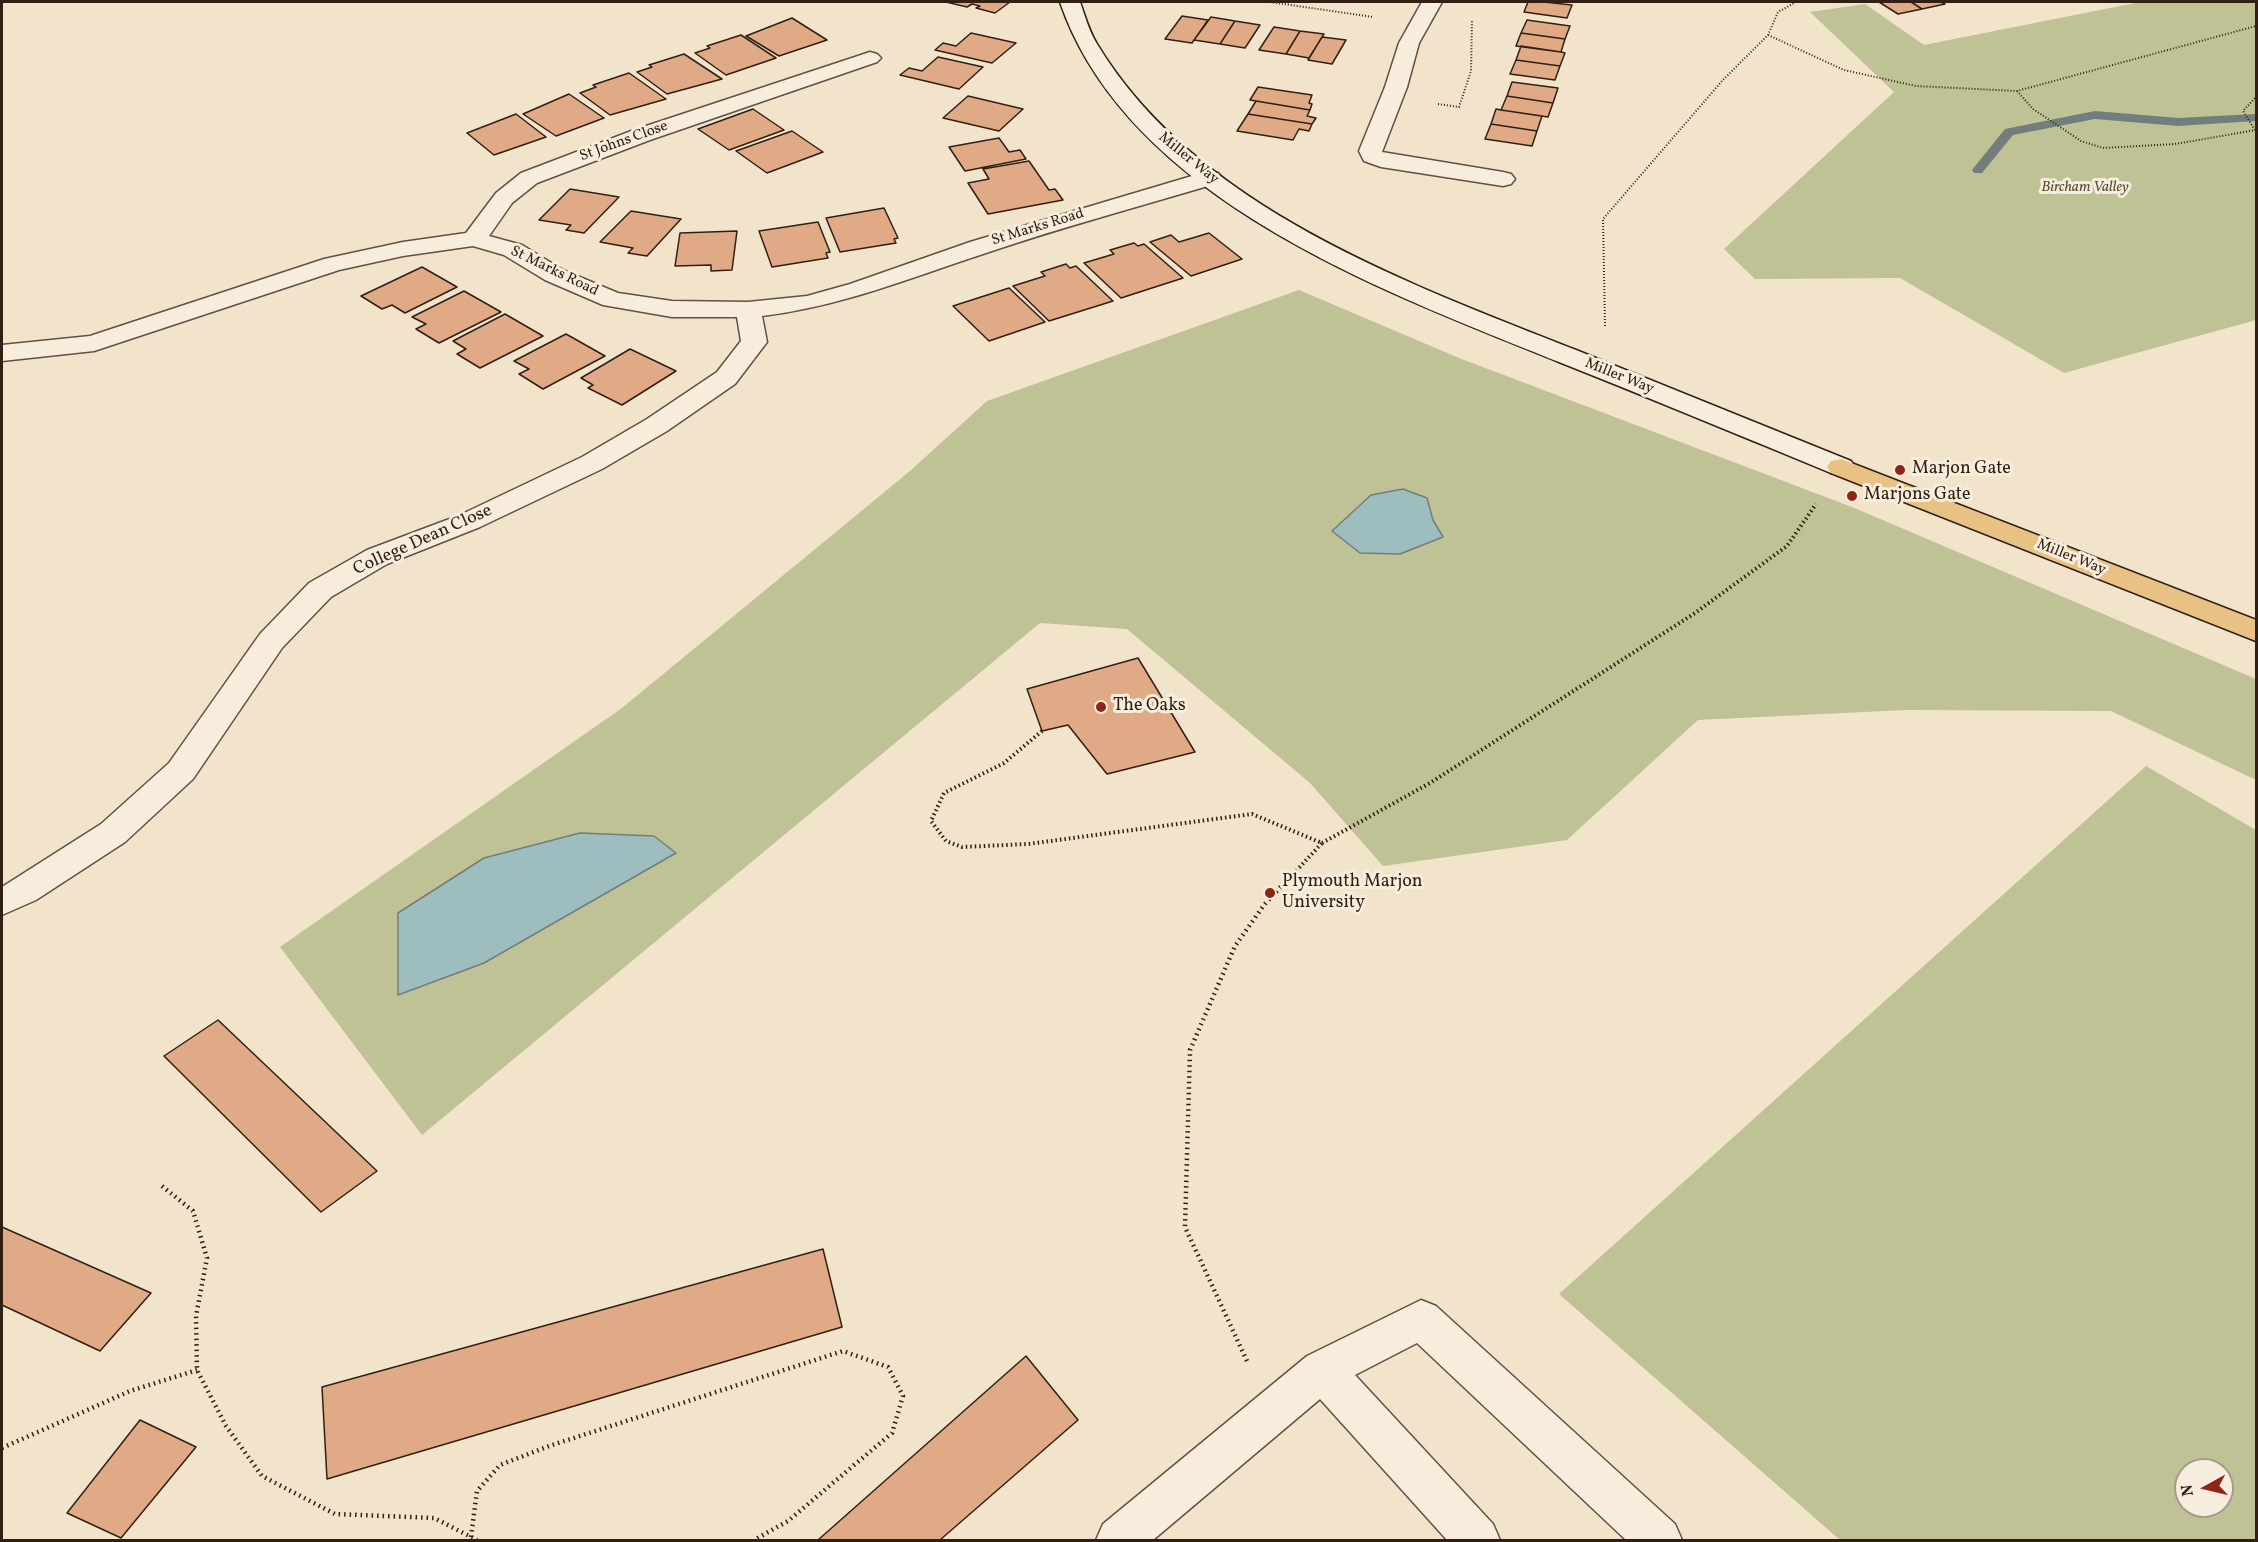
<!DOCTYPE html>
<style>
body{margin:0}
#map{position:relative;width:2258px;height:1542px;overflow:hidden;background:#f1e4ca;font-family:Vollkorn,serif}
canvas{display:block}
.frame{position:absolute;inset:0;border:3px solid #321f14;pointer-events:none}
.north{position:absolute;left:2174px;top:1458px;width:60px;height:60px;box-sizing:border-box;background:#f6eddd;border:2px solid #a89b8d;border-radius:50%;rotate:262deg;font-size:16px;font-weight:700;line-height:24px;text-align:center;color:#321f14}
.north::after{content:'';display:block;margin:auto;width:21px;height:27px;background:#8f2418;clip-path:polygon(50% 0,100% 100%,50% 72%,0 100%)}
</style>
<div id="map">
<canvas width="2258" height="1542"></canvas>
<div class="frame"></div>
<div class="north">N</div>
</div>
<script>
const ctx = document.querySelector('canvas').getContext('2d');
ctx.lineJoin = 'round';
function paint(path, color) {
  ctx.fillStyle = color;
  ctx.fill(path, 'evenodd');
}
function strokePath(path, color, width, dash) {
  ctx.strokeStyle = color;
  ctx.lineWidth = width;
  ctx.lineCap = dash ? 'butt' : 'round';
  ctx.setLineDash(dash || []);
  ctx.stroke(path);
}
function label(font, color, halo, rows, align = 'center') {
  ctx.font = font + ' Vollkorn,serif';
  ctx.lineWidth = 6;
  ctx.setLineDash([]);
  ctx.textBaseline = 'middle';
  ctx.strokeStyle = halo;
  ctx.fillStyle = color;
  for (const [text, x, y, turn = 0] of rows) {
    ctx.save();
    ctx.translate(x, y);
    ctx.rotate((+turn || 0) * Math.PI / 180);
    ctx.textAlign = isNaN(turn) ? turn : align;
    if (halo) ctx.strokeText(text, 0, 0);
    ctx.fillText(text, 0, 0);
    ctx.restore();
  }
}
const green = new Path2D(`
 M2140,2h116v318l-192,53 -164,-95 -145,1 -31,-30 170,-157 -84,-80 55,-8 59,41z
 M1299,290l160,68 393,149 404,172v101l-145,-69 -205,-1 -208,10 -131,120 -184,26 -73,-83 -183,-154 -87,-6 -618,512 -142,-188 342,-239 288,-237 77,-70z
 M2146,766l110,64v710h-416l-281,-246zM2186,1470h36v36h-36z`);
const water = new Path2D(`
 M1403,489l24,9 6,22 10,17 -43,17 -40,-1 -28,-22 39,-36z
 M580,833l74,3 22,17 -192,110 -86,32v-82l86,-55z`);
const stream = new Path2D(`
 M2095,111l83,7 78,-4v7l-78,5 -83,-7 -82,16 -31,38h-8l-2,-3 33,-41z`);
const building = new Path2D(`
 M946,2h64l-15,11 -19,-5 4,-2 -8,-2 -5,3z
 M1528,2h16l28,3 -5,13 -43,-6z
 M1879,2h32l11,7 -24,5z
 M1911,2h30l4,2 -23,5z
 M1182,16l26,4 -16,23 -27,-4z
 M1211,17l24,4 -15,23 -26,-4z
 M792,18l35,22 -48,16 -33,-20z
 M1527,20l43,6 -5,13 -44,-6z
 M1235,21l25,4 -15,23 -25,-4z
 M1274,27l26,4 -14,23 -27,-4z
 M1300,31l24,3 -15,24 -23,-4z
 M971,33l45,10 -24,20 -57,-13 8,-7 13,3z
 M1521,33l44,6 -4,13 -45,-6z
 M741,35l35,23 -50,17 -31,-22 15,-5 -3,-2z
 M1322,37l24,3 -14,24 -24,-4z
 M1521,46l40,6 4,1 -5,13 -44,-6z
 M684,54l38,25 -55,15 -30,-22 15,-5 -3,-2z
 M938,57l45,10 -24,22 -59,-14 9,-7 13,3z
 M1516,60l44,6 -5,14 -45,-6z
 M629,73l37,26 -56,16 -30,-22 16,-6 -3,-2z
 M1512,82l46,6 -5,15 -46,-7z
 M1258,87l54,8 -3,8 3,1 -2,6 -60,-10z
 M569,94l35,24 -48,18 -33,-22z
 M968,96l55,13 -24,22 -56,-13z
 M1507,96l46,7 -5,14 -47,-7z
 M1256,101l54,9 -3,6 9,2 -4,6 -64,-10z
 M753,109l31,21 -55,20 -31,-21z
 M1496,109l5,1 41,6 -5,15 -46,-7z
 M516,114l30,23 -52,18 -27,-22z
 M1248,114l64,10 -3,7 -10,-2 -6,11 -56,-9z
 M1491,124l46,7 -5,15 -47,-7z
 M792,131l31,21 -56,21 -31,-22z
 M999,138l10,14 11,-2 6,9 -61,12 -16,-24z
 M1029,161l20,29 6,-1 8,11 -75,14 -20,-31 21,-4 -6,-10z
 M570,189l49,8 -35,36 -18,-3 5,-5 -32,-5z
 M884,208l14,30 -4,1 2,4 -56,9 -14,-34z
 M631,211l50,8 -34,37 -19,-3 5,-5 -33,-6z
 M818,222l12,30 -4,1 2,5 -56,9 -13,-36z
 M737,231l-5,39 -21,1v-6l-36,1 5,-33z
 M1209,233l33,26 -51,17 -41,-34 21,-7 8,7z
 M1134,243l4,3 6,-2 39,34 -62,20 -37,-35 30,-9 -4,-4z
 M1066,264l4,4 6,-2 37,35 -64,20 -36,-35 32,-10 -4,-4z
 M422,267l35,20 -52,26 -13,-8 -10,4 -21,-13z
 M1009,288l36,34 -56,19 -36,-35z
 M464,291l37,21 -62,31 -23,-14 10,-5 -14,-7z
 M505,314l38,22 -63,32 -23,-14 9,-5 -13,-8z
 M566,334l39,22 -62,33 -24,-15 10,-5 -15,-8z
 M630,349l46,22 -54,34 -34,-17 5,-3 -12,-7z
 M1138,658l57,94 -88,22 -39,-49 -26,6 -15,-42z
 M218,1020l159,151 -56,41 -157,-156z
 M2,1227l149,66 -51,58 -98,-46z
 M823,1249l19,78 -515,152 -5,-92z
 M1026,1356l52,64 -138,120h-122z
 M140,1420l56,27 -75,91 -54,-25z`);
const pathFar2 = new Path2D(`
 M1270,2l103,15
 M1768,35l76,35 72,16 101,5 239,-65
 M2017,91l16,18 48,32 22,7 72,-4 81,-14
 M1438,104l21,3 12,-36 1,-51
 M2255,130l-12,-19 13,-14
 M1605,326l-2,-107 119,-138 46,-46 10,-23 18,-10`);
const pathFar1 = new Path2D(`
 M1042,731l-38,32 -60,30 -13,28 15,20 16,6 66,-3 224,-30 70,29 -37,40
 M1322,843l108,-60 265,-170 92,-67 29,-42`);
const path = new Path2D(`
 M162,1186l31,25 14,47 -11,58 1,54 29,56 36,50 73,38 99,4 43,22
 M1247,1361l-62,-134 5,-177 45,-104 29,-41 22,-24
 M2,1448l128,-57 67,-21
 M471,1537l6,-46 23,-26 49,-19 294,-95 45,16 15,29 -11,37 -104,88 -34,19`);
const lane = new Path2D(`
 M1396,81l8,1 3,5 -25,65 121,20 8,2 4,5 -4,5 -8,2 -122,-19 -17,-6 -5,-10 26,-64 3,-5z
 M1421,1300l15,6 239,218 7,16h-56l-209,-197 -62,32 138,149 7,16h-53l-127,-141 -167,141h-57l7,-16 204,-168z`);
const street = new Path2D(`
 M1422,2h20l-23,41 -12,44 -3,5h-16l-3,-5 14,-44z
 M870,52l7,2 4,4 -4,4 -227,78 -113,43 -25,20 -23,33 33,9 41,25 55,23 54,8 76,1 59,-6 43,-12 120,-42 232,-69h16l4,5 -4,5c-77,23 -156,44 -232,70 -77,25 -143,53 -224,63l5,26 -32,42 -68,47 -65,38 -122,58 -93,37 -56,33 -49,51 -89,131 -68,63 -89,58 -34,15v-28l99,-63 68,-61 91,-129 49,-51 58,-33 93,-35 122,-58 65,-38 70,-47 24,-31 -4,-24h-65l-69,-12 -58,-25 -41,-25 -31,-9 -70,10 -64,14 -245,81 -92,10v-16l88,-9 234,-77 79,-17 63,-9 30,-40 25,-20 113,-43z`);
const secondary = new Path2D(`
 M1060,2h20c5,14 9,29 17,42 99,164 310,239 479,306 92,37 183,74 275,111l4,6 -4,6 -10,2 -10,-2c-90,-37 -181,-75 -272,-111 -176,-71 -432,-164 -499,-360z`);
const primary = new Path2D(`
 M1841,459l415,161v21l-425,-168 -4,-6 4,-6z`);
const markers = [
 [1900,470,6,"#8f2418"],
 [1852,496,6,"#8f2418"],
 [1101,707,6,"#8f2418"],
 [1270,893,6,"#8f2418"]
];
const farStreetnames = [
 ["St Johns Close",624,142,-20],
 ["Miller Way",1188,159,39],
 ["St Marks Road",1038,228,-17],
 ["St Marks Road",554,272,26],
 ["Miller Way",1619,377,22],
 ["Miller Way",2071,558,22]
];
const farParknames = [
 ["Bircham Valley",2085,188]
];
const poiNames = [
 ["Marjon Gate",1912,470],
 ["Marjons Gate",1864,496],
 ["The Oaks",1113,707],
 ["Plymouth Marjon",1282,883],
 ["University",1282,904]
];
const streetNames = [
 ["College Dean Close",423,541,-24]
];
paint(green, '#bfc294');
paint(water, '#9dbdbf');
strokePath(water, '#727e7b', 1.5);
paint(stream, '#727e7b');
paint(building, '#dfaa85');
strokePath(building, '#321f14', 1.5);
strokePath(lane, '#625042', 3);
strokePath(street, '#625042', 3);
strokePath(secondary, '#321f14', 3);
strokePath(primary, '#321f14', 3);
strokePath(pathFar2, '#321f14', 2, [1, 2]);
strokePath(pathFar1, '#321f14', 4, [1.5, 3]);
strokePath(path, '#321f14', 4.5, [1.5, 4]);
paint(lane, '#f6eddd');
paint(street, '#f6eddd');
paint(secondary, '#f6eddd');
paint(primary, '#e8c285');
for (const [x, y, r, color] of markers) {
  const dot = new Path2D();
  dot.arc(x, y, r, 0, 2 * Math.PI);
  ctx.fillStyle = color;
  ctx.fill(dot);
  strokePath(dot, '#f6eddd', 2);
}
label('15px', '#321f14', '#f6eddd', farStreetnames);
label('italic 15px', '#5c503a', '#f6eddd', farParknames);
label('18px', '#321f14', '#f6eddd', poiNames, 'left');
label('18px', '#321f14', '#f6eddd', streetNames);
</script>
